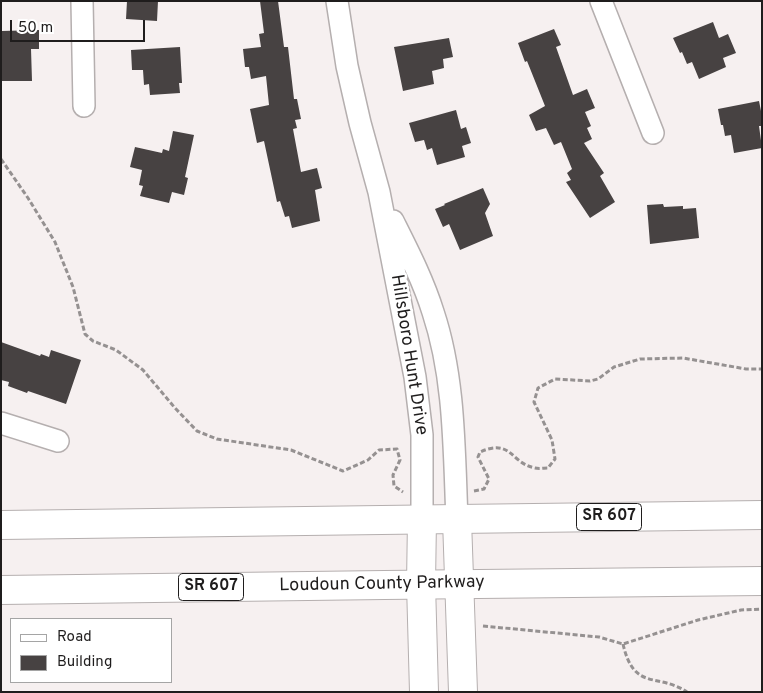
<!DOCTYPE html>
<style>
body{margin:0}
#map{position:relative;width:763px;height:693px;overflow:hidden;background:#f6f0f0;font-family:Overpass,sans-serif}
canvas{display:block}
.frame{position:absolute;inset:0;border:2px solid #1f1d1d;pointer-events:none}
.legend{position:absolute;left:10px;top:618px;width:162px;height:65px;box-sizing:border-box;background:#fff;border:1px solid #a5a5a5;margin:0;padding:6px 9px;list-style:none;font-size:15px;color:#1f1d1d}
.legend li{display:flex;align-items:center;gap:10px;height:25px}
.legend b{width:25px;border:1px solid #a5a5a5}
.scale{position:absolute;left:10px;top:20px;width:135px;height:22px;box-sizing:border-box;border:2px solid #1f1d1d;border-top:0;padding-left:6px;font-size:15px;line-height:18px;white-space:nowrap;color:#1f1d1d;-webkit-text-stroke:4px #fff;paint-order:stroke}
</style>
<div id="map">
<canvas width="763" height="693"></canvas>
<div class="frame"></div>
<ul class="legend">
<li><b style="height:6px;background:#fff"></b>Road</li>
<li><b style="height:14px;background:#474242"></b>Building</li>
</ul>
<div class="scale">50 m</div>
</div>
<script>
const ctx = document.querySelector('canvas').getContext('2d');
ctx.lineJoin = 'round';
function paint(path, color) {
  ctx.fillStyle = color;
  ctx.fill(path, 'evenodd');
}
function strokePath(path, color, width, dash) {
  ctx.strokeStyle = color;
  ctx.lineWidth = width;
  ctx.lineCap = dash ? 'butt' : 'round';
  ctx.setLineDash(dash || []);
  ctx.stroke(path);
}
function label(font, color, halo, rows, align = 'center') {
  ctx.font = font + ' Overpass,sans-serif';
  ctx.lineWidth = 5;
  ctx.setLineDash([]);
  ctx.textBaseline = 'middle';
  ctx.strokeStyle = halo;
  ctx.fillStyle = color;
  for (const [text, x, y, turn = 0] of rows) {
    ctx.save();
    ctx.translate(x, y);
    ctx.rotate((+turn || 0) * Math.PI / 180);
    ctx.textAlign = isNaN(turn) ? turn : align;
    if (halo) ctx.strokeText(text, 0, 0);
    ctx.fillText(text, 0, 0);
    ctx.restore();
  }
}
const building = new Path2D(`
 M127,1h31l-1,20 -31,-2z
 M260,1h18l6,46h4l6,52h3l4,20 -6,1 2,8 -4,1 8,43 16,-4 5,20 -7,2 5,31 -28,7 -3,-12 -4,1 -5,-16 -3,1 -13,-61 -7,2 -7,-34 19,-4 -3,-29 -15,3 -2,-12h-4l-2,-18 18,-2 -2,-13 5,-1z
 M713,22l6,16 9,-4 8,19 -13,5 3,9 -27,12 -7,-17 -5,2 -5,-12 -2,1 -7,-15z
 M554,29l7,16 -5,2 17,48 14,-6 8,19 -10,4 6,14 -4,2 5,11 -8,4 20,30 -4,3 15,26 -25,16 -24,-36 5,-2 -4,-7 5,-4 -11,-27 -7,3 -8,-17 -10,3 -7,-16 16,-9 -18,-45 -2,1 -7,-19z
 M39,30v19h-8l1,32h-30v-50z
 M449,38l4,19 -10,2 1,9 -12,3 2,13 -31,7 -9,-44z
 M180,47l2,36h-3l1,10 -30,2 -1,-11 -5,1 -1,-15h-11l-1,-20z
 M759,101l3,15v10h-3l3,22 -28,5 -3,-18 -6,1 -2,-11h-2l-3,-16z
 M456,110l5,19 5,-2 5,16 -9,3 3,11 -28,8 -5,-17 -5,2 -3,-10 -9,2 -6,-19z
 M173,131l21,4 -9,42 3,1 -4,17 -12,-3 -3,11 -29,-7 3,-10 -4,-1 3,-15 -12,-3 5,-20 27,6 1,-4 6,2z
 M483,188l7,16 -5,9 8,23 -33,14 -11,-26 -6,3 -8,-18 10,-4 -1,-1z
 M663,204l1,3 19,-1v3l13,-1 3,30 -49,6 -3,-39z
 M1,342l39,14 1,-2 8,3 2,-7 30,10 -15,44 -38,-13 -1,2 -19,-7 1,-4 -8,-2z`);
const path = new Path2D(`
 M1,159l27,39 27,44 18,45 12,47 8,7 23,9 27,20 32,38 22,23 20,8 74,11 52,21 25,-11 11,-10 18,-1 3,11 -7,15 1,11 9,6
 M474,491l10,-2 5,-10 -11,-22 2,-5c32,-14 30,11 55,16 4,1 9,0 13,0l7,-9 -3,-19 -18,-38 4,-14 17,-9 35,2 8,-2 16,-12 26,-8 43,-1 63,11h16
 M483,626l116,11 24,7 75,-24 43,-10 21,-1
 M623,644c11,48 34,28 64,48`);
const minor = new Path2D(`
 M82,1l2,105
 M337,1l10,65 13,57 19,69 36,185 7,58v84
 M601,1l52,132
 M393,221c15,30 30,59 40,91 22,66 21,138 24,208
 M1,423l57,18`);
const tertiary = new Path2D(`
 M422,519l-1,65 3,108
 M457,520l6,172`);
const primary = new Path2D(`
 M1,525l761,-10
 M1,590c254,-2 507,-8 761,-9`);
const shields = [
 [609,517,65],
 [211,587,65]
];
const shieldNames = [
 ["SR 607",609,517],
 ["SR 607",211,587]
];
const streetNames = [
 ["Hillsboro Hunt Drive",408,355,81],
 ["Loudoun County Parkway",382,585,-1]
];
paint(building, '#474242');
strokePath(minor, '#b5afaf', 24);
strokePath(tertiary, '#b5afaf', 30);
strokePath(primary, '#b5afaf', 30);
strokePath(path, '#959191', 3, [5, 2.5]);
strokePath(minor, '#fff', 21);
strokePath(tertiary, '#fff', 28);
strokePath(primary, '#fff', 28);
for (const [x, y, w] of shields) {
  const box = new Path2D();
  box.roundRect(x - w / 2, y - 13.5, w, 27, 4);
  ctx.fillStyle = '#fff';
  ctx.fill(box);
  strokePath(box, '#1f1d1d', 1);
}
label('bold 16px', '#1f1d1d', null, shieldNames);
label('18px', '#1f1d1d', '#fff', streetNames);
</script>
